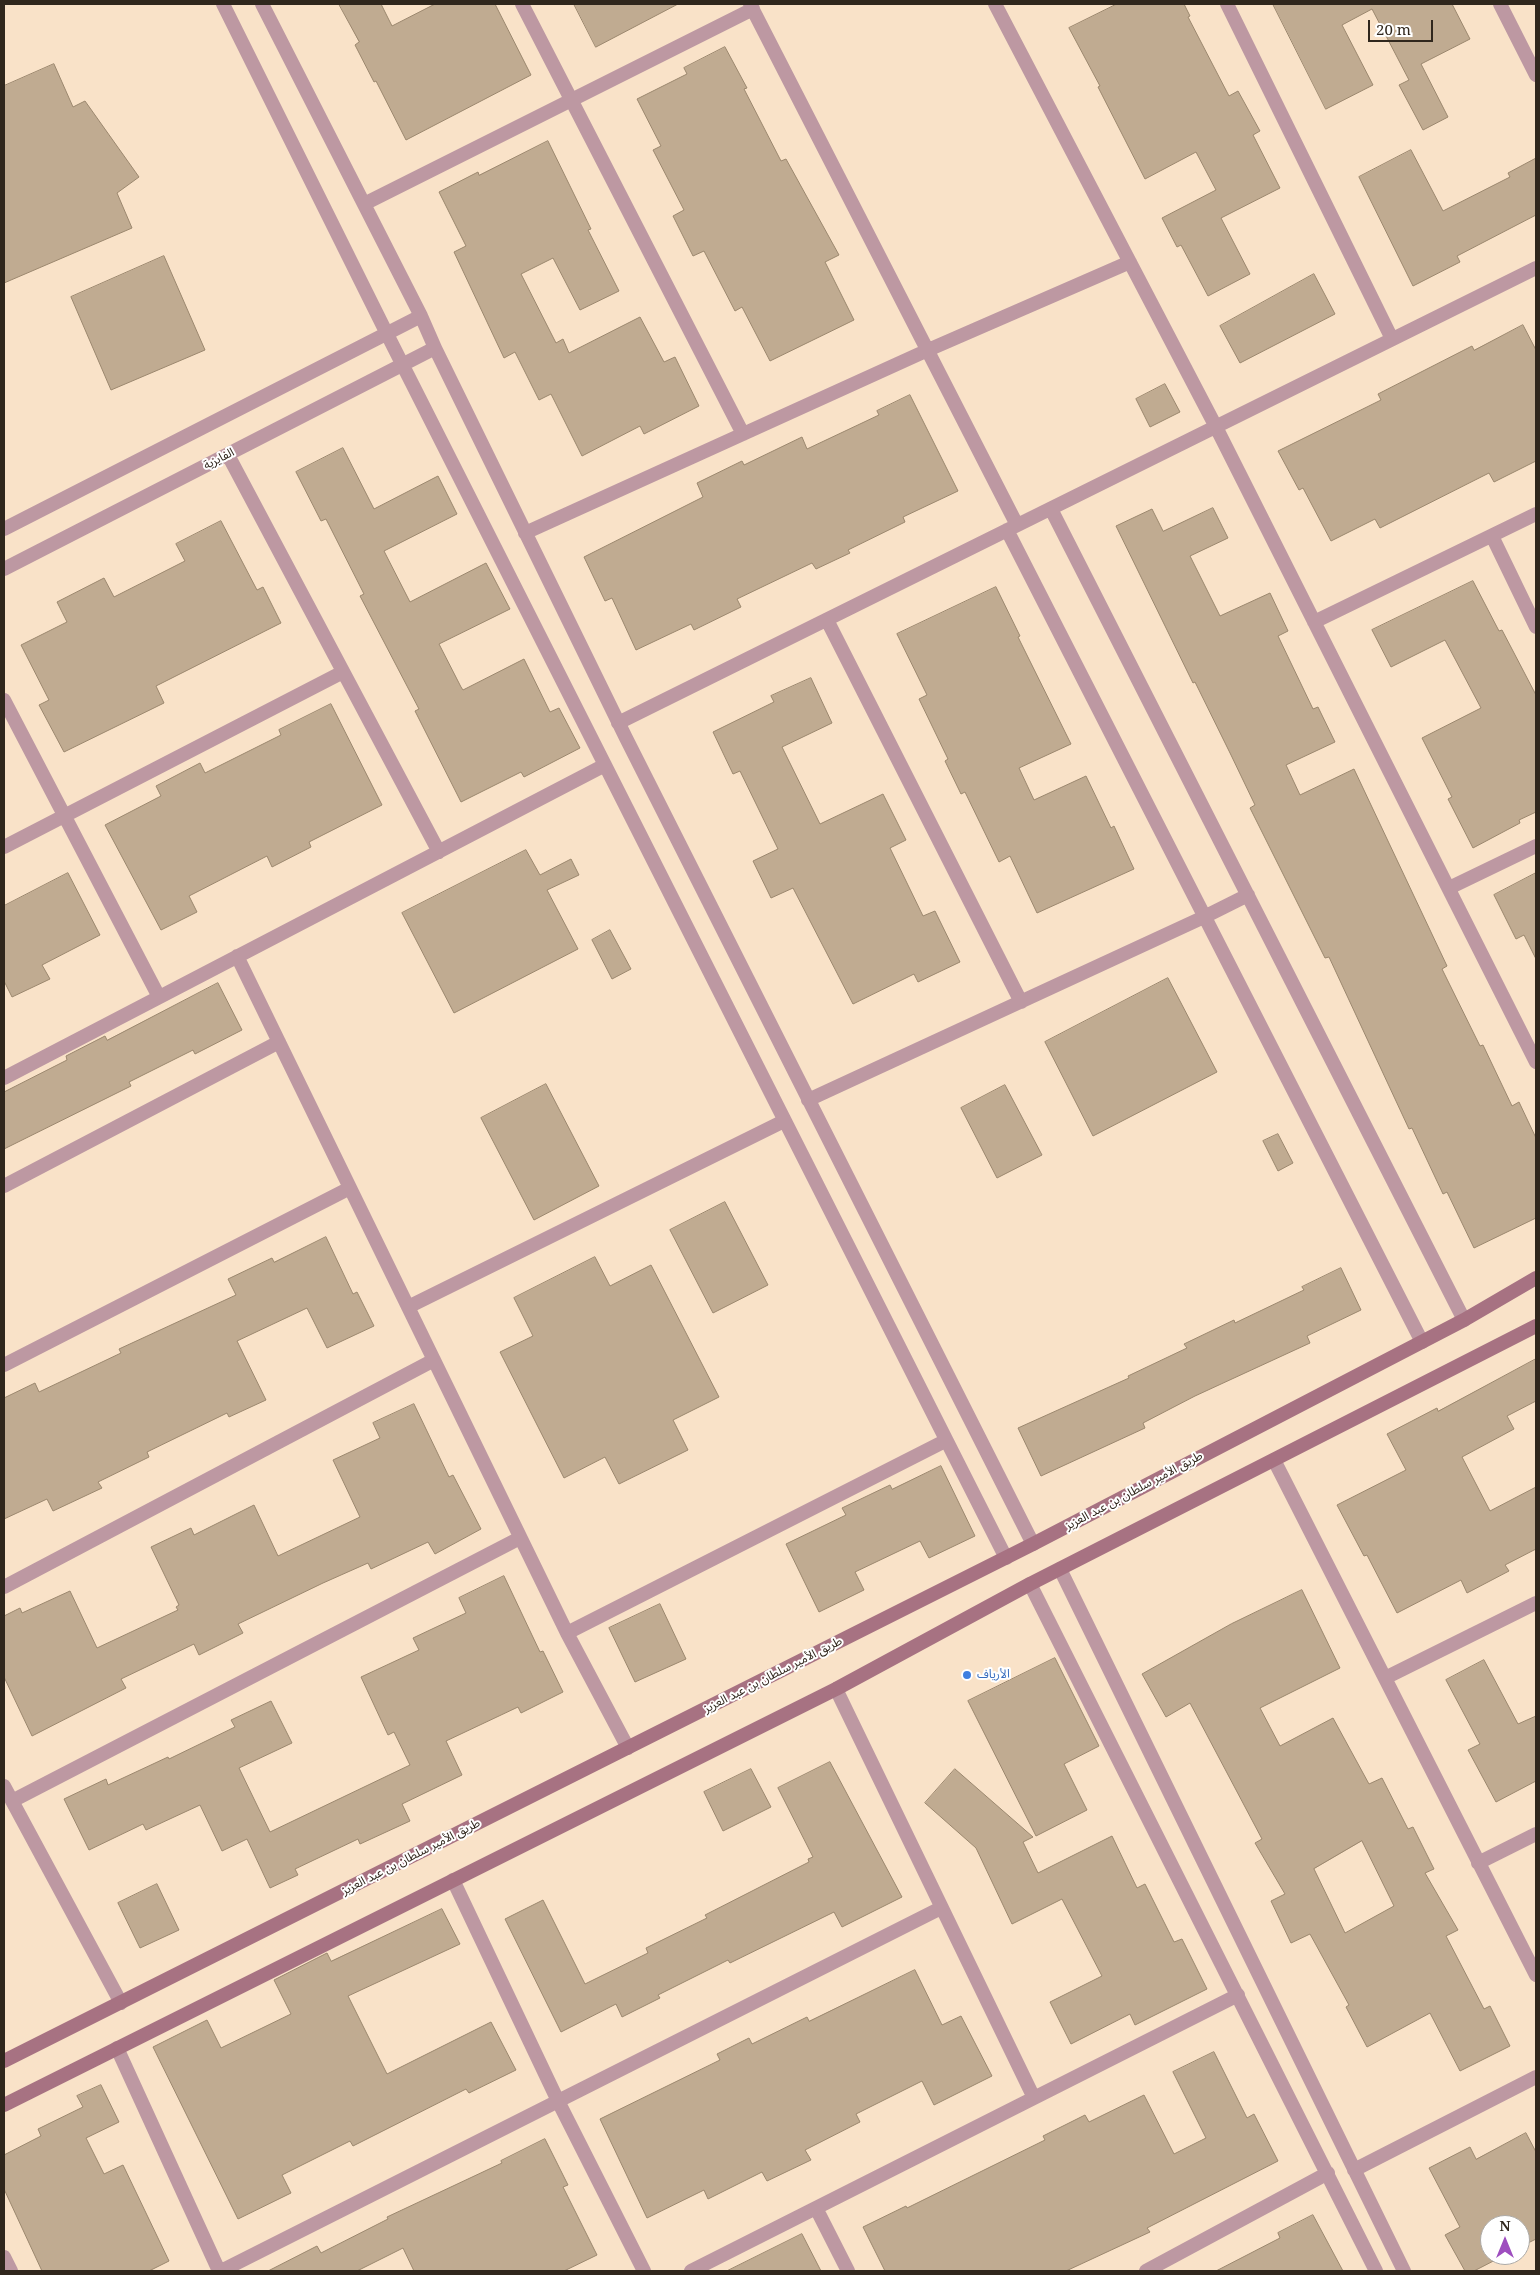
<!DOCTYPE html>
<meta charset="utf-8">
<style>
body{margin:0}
#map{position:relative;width:1540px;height:2275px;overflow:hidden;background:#f9e2c8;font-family:"Noto Serif",serif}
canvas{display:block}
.frame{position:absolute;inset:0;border:5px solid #30271d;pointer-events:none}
.north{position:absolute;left:1480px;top:2215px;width:50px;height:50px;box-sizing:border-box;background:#fff;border:1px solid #aca9a5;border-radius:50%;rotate:0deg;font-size:14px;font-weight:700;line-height:20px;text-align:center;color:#30271d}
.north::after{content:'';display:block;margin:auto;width:18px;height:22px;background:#9e4ebf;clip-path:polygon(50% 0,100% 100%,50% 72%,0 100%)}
.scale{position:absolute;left:1368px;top:20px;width:65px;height:22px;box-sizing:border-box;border:2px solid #30271d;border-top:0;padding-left:6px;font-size:15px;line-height:18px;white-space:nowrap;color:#30271d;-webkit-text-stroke:4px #fff;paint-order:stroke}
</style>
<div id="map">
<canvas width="1540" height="2275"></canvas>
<div class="frame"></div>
<div class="north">N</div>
<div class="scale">20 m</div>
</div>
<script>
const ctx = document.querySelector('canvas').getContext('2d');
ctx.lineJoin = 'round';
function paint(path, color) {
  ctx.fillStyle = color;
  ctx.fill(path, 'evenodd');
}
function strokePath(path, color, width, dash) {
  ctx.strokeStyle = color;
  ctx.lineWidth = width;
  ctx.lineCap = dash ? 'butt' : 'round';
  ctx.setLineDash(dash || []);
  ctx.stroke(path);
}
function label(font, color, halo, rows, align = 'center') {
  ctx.font = font + ' "Noto Serif","Noto Sans Arabic",serif';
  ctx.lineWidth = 4;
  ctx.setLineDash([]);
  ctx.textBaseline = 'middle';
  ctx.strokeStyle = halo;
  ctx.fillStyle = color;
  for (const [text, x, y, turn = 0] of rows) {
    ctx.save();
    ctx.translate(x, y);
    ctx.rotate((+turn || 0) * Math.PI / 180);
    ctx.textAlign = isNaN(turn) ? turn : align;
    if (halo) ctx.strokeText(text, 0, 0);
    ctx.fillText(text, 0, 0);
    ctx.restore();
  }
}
const building = new Path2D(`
 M339,4h42l11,22 43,-22h60l36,71 -125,65 -30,-59 -2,1 -19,-37 4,-3z
 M574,4h104l-82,43z
 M1117,4h67l6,12 -2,1 41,79 9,-5 22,40 -7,4 27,53 -59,30 29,56 -42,22 -27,-51 -4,2 -15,-29 54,-28 -20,-38 -51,27 -47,-92 2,-1 -31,-58z
 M1273,4h179l18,35 -49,25 27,53 -25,13 -24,-45 10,-5 -37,-71 -30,16 31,60 -47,24z
 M725,47l22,41 -3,1 37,72 5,-2 53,96 -14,7 29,58 -84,41 -28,-54 -7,4 -31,-60 -11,5 -20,-40 11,-6 -31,-60 8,-4 -24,-47 50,-25 -3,-6z
 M54,64l19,43 12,-6 54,76 -22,16 15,35 -128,55v-197z
 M548,141l43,88 -3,1 31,61 -39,19 -27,-52 -32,16 35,69 7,-4 6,14 71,-36 24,45 11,-5 24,49 -55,28 -4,-8 -58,30 -31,-62 -12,6 -24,-48 -11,6 -50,-106 12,-6 -27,-54 39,-20 1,3z
 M1411,150l32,61 67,-34 -2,-4 28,-15v57l-79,41 3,6 -47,24 -54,-109z
 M164,256l41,94 -94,40 -40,-93z
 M1314,274l21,40 -95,49 -20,-37z
 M1523,325l13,25v111l-42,21 -5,-9 -109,55 -5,-9 -44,22 -28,-53 -4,2 -21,-39 103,-51 -3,-6 94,-48 2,4z
 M1165,384l15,28 -30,15 -14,-28z
 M910,395l48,96 -55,26 2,5 -57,28 2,3 -34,16 -4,-6 -75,36 4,8 -47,23 -3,-6 -55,26 -24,-52 -7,3 -21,-44 119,-60 -6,-14 45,-22 2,4 58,-28 5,12 72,-34 -2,-4z
 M343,448l31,61 64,-33 19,38 -73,37 26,51 76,-39 24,46 -71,35 22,43 2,3 61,-31 26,53 9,-4 21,40 -56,29 -3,-5 -60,30 -46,-91 4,-2 -59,-113 4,-2 -38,-75 -5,2 -25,-49z
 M1213,508l15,30 -38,18 30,60 50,-23 18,38 -10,5 35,73 5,-2 17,35 -49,23 14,30 54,-26 93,197 -5,3 38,77 3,-1 29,61 7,-4 17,36v80l-62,30 -27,-56 -4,2 -31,-66 -3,1 -80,-172 -4,1 -75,-150 5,-3 -24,-50 -36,-73 -2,1 -77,-157 36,-17 11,22z
 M221,521l36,69 6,-3 18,36 -125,63 8,17 -100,49 -25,-47 10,-5 -28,-55 46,-23 -10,-20 47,-24 10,19 71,-36 -9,-17z
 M1473,581l26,50 3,-1 34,65v117l-17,8 1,3 -47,25 -25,-49 4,-2 -30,-59 59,-30 -36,-68 -54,27 -19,-37z
 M996,587l24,49 -2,1 53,107 -52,24 15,32 52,-24 25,52 3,-2 20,43 -97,44 -27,-57 -11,6 -34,-70 -4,2 -16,-33 3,-2 -29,-60 8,-4 -30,-61z
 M811,678l21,45 -50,24 38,77 63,-30 23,46 -16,8 33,68 12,-5 25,51 -42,20 -4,-8 -61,30 -60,-116 -22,10 -18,-37 25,-12 -38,-78 -7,3 -20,-42 61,-30 -3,-6z
 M331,704l51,101 -73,37 2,5 -39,20 -5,-11 -78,40 8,16 -36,18 -56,-105 56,-29 -5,-10 44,-23 5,10 76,-38 -2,-5z
 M526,850l14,25 31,-16 8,16 -32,15 31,59 -124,64 -52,-100z
 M68,873l32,62 -58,30 8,14 -38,18 -8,-16v-75z
 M1536,873v86l-12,-24 -8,4 -22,-44z
 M610,930l21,39 -19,10 -20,-39z
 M1168,978l49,94 -124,64 -48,-94z
 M218,983l24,47 -47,24 -2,-4 -64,32 2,4 -127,63v-57l63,-32 -1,-4 39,-20 2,4z
 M546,1084l53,102 -65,34 -53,-102z
 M1005,1085l37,70 -45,23 -36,-70z
 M1278,1134l15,29 -15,8 -15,-30z
 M725,1202l43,83 -55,28 -43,-83z
 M326,1237l27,57 4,-2 17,34 -47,22 -20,-40 -70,33 29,59 -37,17 -2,-4 -80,39 2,5 -51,25 4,6 -49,23 -6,-12 -43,20v-121l31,-15 4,9 82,-39 -2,-4 117,-54 -8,-16 44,-21 2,4z
 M595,1257l15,29 41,-21 68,132 -46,23 15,30 -69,34 -14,-27 -41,21 -64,-126 33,-16 -19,-38z
 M1341,1268l20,42 -54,26 3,7 -115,53 -52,27 2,5 -104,48 -23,-48 111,-50 -1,-2 59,-28 -3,-4 50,-24 1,3 69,-33 -2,-3z
 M1536,1359v42l-29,15 7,13 -52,28 28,54 46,-24v62l-31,16 4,6 -42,22 -6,-13 -64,33 -30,-58 -3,1 -27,-51 69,-35 -19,-36 50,-26 1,3z
 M414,1404l35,73 4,-2 28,54 -46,25 -7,-12 -57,27 -3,-6 -45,20 -85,41 5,9 -44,22 -5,-11 -73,35 5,9 -94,48 -28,-59v-61l16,-8 2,5 48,-22 27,57 81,-38 -2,-3 3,-2 -28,-58 40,-19 3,7 60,-30 24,51 82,-39 -27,-57 47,-22 -7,-15z
 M941,1466l34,70 -46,22 -9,-17 -65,31 9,18 -45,22 -33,-68 60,-29 -4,-7 48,-23 2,4z
 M504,1576l36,76 3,-1 20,41 -42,21 -3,-6 -72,34 16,34 -60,29 8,17 -50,23 -2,-5 -63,30 3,6 -28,13 -23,-49 -25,12 -22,-46 -54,25 -3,-6 -54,26 -25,-51 42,-20 2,6 60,-28 1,2 66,-32 -4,-7 40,-19 21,42 -53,25 31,64 140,-67 -16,-33 -6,3 -27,-58 58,-27 -6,-12 53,-25 -7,-15z
 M1302,1590l38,78 -80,40 20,38 53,-28 36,66 13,-6 26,51 5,-2 21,42 -9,4 33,57 -12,6 38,73 6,-3 20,40 -50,25 -30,-58 -63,34 -21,-40 3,-2 -39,-71 -19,9 -20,-42 14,-7 -30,-51 7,-4 -72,-136 -24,14 -24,-43 89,-50zM1362,1841l32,65 -49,27 -31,-64z
 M660,1604l26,55 -51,23 -26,-54z
 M1055,1658l44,88 -35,18 23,46 -51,26 -68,-135z
 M1484,1660l34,64 18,-8v65l-40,21 -28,-52 12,-6 -34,-64z
 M830,1762l72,135 -60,30 -8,-15 -104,51 -2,-3 -70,35 2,3 -38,19 -6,-13 -55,28 -56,-113 38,-19 42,84 63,-31 -2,-5 61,-30 -2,-3 104,-53 -1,-3 5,-2 -35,-69z
 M751,1769l20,38 -48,24 -19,-39z
 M955,1769l78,68 -10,5 15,31 74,-37 25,52 8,-4 29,58 8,-3 25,50 -72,36 -5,-11 -59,30 -21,-42 52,-26 -40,-77 -50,25 -36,-76 -51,-45z
 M157,1884l22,46 -39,18 -22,-45z
 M442,1909l18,35 -112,52 39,78 104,-52 25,48 -47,23 -3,-4 -113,57 -3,-5 -68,34 9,18 -53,26 -85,-172 54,-27 14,28 70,-34 -17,-34 53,-27 4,8z
 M915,1970l27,55 19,-9 31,60 -58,29 -12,-24 -66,33 4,8 -55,28 6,10 -44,21 -5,-9 -54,27 -4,-9 -57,28 -47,-99 120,-59 -3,-6 32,-16 3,6 55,-27 2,4z
 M1214,2052l33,66 7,-4 24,47 -131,67 3,4 -84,39h-181l-22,-44 43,-21 1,2 138,-68 -2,-4 42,-21 4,7 55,-27 30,59 32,-16 -33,-66z
 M101,2085l18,37 -33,16 18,36 19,-9 46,96 -20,10h-107l-38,-82v-34l37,-19 -3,-7 45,-22 -6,-11z
 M1526,2133l10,19v87l-16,8v-22h-30v30h15l-31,16h-9l-20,-36 15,-8 -31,-59 41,-21 6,12z
 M545,2139l23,46 -5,2 34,68 -33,16h-150l-11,-23 -46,23h-89l49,-25 4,7 67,-34 -1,-2 115,-54 -1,-2z
 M1313,2215l30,56h-127l64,-33 -2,-5z
 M802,2234l19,37h-94z`);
const minor = new Path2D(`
 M223,4l164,330 619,1224
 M262,4l159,312 14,32 191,390 407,806
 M522,4l221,430
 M750,4l267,521
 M995,4l221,423 320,635
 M1227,4l165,335
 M364,204l389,-195
 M228,455l211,397
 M1051,509l413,811
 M4,529l417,-213
 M1007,530l415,812
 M525,533l403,-183 202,-88
 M1492,536l44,91
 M4,569l431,-221
 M827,620l194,382
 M1314,622l222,-108
 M4,700l155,297
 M618,723l918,-455
 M4,847l339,-175
 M1449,888l87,-42
 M237,956l330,677 61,115
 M4,1078l601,-313
 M808,1100l396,-183 44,-22
 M4,1186l275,-144
 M408,1307l376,-186
 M4,1365l346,-177
 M1274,1460l262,515
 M1060,1569l344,702
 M1030,1584l346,687
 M4,1587l430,-227
 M567,1633l378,-192
 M1385,1678l151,-75
 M836,1689l198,409
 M4,1786l117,217
 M12,1801l508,-263
 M1478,1863l58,-29
 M453,1880l105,221 86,170
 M117,2048l102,223
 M1354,2170l182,-93
 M816,2208l32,63
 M4,2257l7,14
 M221,2271l720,-363
 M691,2271l547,-276
 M1146,2271l182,-98`);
const tertiary = new Path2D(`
 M1500,4l36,71`);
const secondary = new Path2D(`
 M4,2061l1029,-517 431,-224 72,-42
 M4,2105l832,-416 194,-105 506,-258`);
const markers = [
 [967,1675,5,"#3f7fe0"]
];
const streetNames = [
 ["الفايزية",219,459,-27],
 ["طريق الأمير سلطان بن عبد العزيز",1134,1491,-28],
 ["طريق الأمير سلطان بن عبد العزيز",773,1675,-27],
 ["طريق الأمير سلطان بن عبد العزيز",411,1857,-27]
];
const shopNames = [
 ["الأرياف",977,1675]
];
paint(building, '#c0ab91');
strokePath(building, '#9b876e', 1);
strokePath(minor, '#bd98a2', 14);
strokePath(tertiary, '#bd98a2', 14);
strokePath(secondary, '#a77282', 14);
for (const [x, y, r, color] of markers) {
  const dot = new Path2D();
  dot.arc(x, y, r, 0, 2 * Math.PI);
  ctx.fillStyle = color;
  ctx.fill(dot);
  strokePath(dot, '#fff', 2);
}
label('12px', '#30271d', '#fff', streetNames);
label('12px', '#366cbe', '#fff', shopNames, 'left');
</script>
